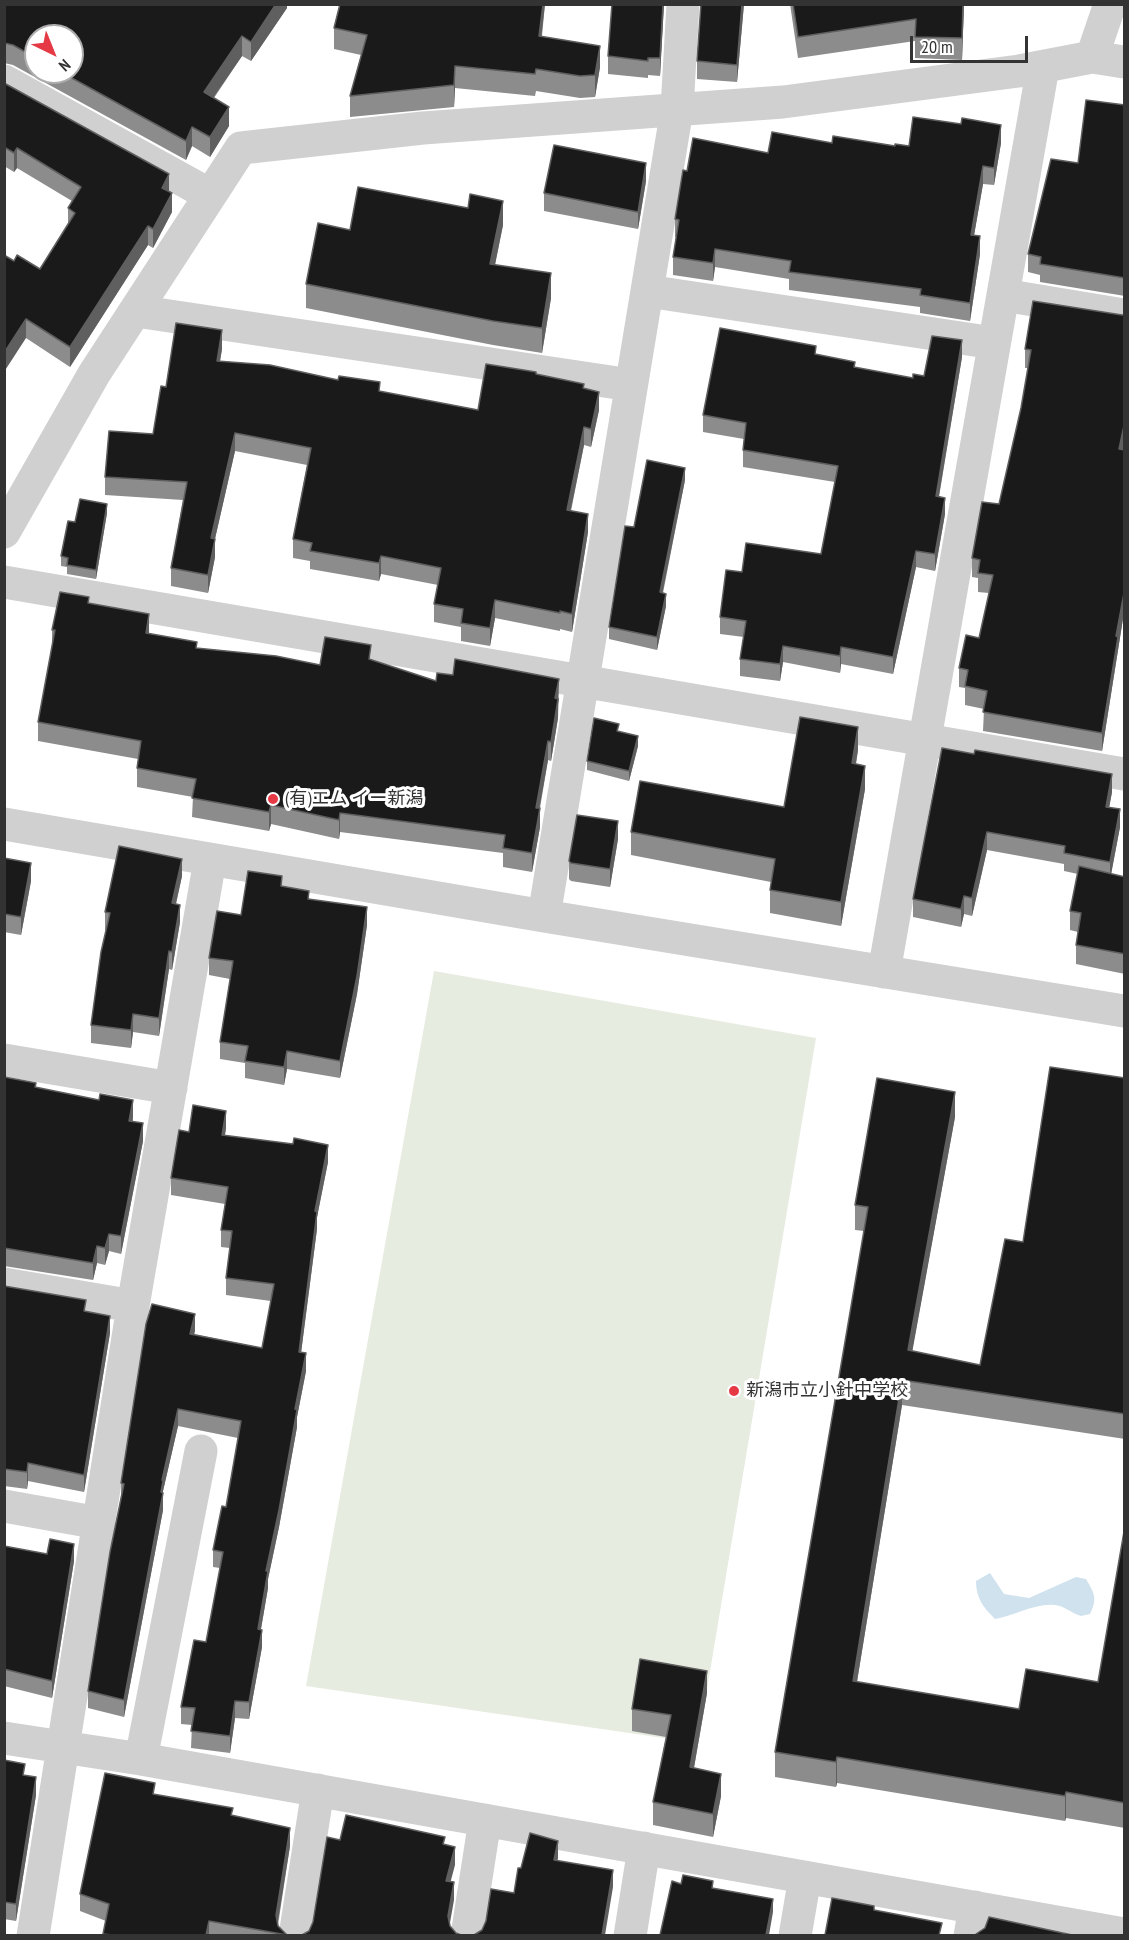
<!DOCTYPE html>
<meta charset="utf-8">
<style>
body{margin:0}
#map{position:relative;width:1129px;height:1940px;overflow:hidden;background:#fff;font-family:"PT Sans Narrow",sans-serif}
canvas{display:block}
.frame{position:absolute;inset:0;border:6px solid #333;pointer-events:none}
.north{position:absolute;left:24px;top:24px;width:60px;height:60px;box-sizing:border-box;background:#fff;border:2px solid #adadad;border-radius:50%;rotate:137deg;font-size:16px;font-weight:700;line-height:24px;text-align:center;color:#333}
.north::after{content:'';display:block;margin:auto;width:21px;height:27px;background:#e63946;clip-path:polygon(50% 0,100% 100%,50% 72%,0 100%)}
.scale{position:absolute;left:910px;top:36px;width:118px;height:27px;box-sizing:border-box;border:3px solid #333;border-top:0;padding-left:8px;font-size:18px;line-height:21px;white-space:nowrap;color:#333;-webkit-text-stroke:4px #fff;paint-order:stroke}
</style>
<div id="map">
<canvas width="1129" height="1940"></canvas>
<div class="frame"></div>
<div class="north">N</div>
<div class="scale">20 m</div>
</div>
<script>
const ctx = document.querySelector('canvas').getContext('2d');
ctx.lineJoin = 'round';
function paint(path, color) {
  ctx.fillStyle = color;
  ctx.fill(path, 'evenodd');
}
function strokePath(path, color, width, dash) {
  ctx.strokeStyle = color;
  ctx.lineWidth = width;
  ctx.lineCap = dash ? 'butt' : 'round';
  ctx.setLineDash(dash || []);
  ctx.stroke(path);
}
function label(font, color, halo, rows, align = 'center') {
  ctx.font = font + ' "PT Sans Narrow","Noto Sans JP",sans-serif';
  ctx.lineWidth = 6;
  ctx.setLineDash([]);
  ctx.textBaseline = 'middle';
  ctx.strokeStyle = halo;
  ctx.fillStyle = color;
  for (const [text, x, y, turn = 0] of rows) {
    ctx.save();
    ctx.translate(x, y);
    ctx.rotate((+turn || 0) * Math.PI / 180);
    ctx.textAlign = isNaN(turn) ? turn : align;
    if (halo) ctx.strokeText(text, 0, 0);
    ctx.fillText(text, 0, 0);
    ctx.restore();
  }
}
const green = new Path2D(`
 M434,971l382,67 -118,705 -392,-57z`);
const water = new Path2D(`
 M990,1573l14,21 25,4 47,-21 10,2c8,14 12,19 4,35l-9,2c-7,-2 -15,-8 -21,-10 -20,-6 -46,10 -65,13 -12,-12 -19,-21 -19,-38z`);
const minor = new Path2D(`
 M1092,57l18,-53
 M4,81l206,114
 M647,291l347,52
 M1003,295l121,20
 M136,311l495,74
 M4,532l90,-158 147,-226 182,-20 360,-26 236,-31 73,-14 32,5
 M4,582l1120,192
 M4,824l540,92 580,95
 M544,916l133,-807 6,-105
 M884,972l159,-905
 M4,1060l167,28
 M4,1284l129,22
 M4,1506l95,17
 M4,1738l137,21 983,175
 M141,1759l60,-308
 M33,1936l100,-630 77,-446
 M295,1936l23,-146
 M467,1936l18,-116
 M630,1936l14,-88
 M795,1936l10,-59
 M970,1936l5,-29`);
const wall = new Path2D(`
 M4,4h283v4l-36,53 -9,-5 -28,42 15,28 -19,31 -18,-11 -6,14 -173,-95 -9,-2zM36,36l36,36h-36z
 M340,4h205l-3,32 58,31 -5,30 -15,1 -44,-7 -1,5 -80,-8 -1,19 -104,10v-21l11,-41 -27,-6v-21z
 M664,4l-4,72 -12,-1v3l-40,-4v-18z
 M701,4h43l-7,78 -40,-3v-18z
 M790,4h174l-2,56 -47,-2v-17l-117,17z
 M4,83l165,108 3,21 -19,36 -5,-3 -78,122 -44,-29 -12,-77 26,8 28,-44v-17l4,-7 -55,-33 -3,4 -10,-6z
 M1125,105v191l-85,-14v-7l-12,-3v-18l50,-91z
 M832,143l77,3 92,-3 -7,42 -11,-1 -9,51 6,19 -10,67 -50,-8v-6l-131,-17v-11l-74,-12 -2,14 -40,-6v-18l3,-20h-1v-18l12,-48 81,-18z
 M646,181l-8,48 -94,-18v-18z
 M503,225l-8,40 56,33 -9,55 -49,-8 -187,-37v-24l44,-54z
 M1122,315h3v125l-2,10h2v156l-23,145 -119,-20 1,-22 -19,-4v-17l-6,-1v-19l20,-30 10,-45 -11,-1v-14l-6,-1v-19l27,-54 22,-96 7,-40h-3v-19z
 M222,349l-2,12 258,49 58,-36 48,15 15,21 -8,37 -7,-2 -13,66 17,21 -16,100 -12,-3v2l-65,-13 -5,28 -29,-5v-14l-27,-5v-18l4,-19 -57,-11 -2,7 -69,-12v-8l-17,-3v-19l14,-74 -72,-14 -20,88v18l-7,36 -37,-7v-18l12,-68 -78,-5v-18l48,-43 13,-47z
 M816,355l39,13 58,10 11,-2 38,-19 -23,140 6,17 -10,57 -19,-4 -23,107 -52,-10 -1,9 -57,-11 -3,19 -40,-5v-17l4,-22 -24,-3v-17l22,-45 79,-18 14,-72 -92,-15v-17l1,-11 -41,-7v-17z
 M685,480l-22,113 3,13 -9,44 -48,-11v-12z
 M107,513l-11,66 -29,-5v-7l-6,-1v-10l14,-34z
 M89,603l60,30 48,15 123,17 51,-5 65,21 123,17 -1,7v13l-7,43 -3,-1 -8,48v19l-8,45 -29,-5v-14l-163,-21 -1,7 -68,-15 -2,7 -77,-14 1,-20 -56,-10v-19l1,-9 -100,-18v-19l14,-76v-16z
 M619,732l19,14 -9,35 -42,-11v-9z
 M942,748l170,44 -3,15 11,20 -9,47 14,3v97l-49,-10v-19l2,-13 -8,-2v-19l8,-37 -14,-3v-7l-77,-14 -15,66 -8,-2 -3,13 -48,-10v-18z
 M858,750l-2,14 9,25 -24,137 -71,-13v-23l1,-8 -140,-27v-23l153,-25z
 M618,839l-8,48 -39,-6 -2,-2v-18z
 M4,858l27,23 -10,54 -17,-3z
 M182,876l-6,28 4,18 -8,48 -3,-1 -10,67 -26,-4 -2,16 -40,-5v-18l15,-95h-1v-18z
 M282,886l85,39 -10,69 -17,84 -53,-9 -3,16 -39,-7v-15l-25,-4v-17l10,-63 -21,-4v-17l32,-43z
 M4,1077l129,40v5l10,19 -22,113 -12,-3 -4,14 -8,-2 -4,17 -89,-14z
 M1125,1078v361l-223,-34 -45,277 162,27 79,-27 27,-156v302l-59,-10 -1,3 -228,-38 -1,4 -61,-10v-25l89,-521 -9,-1v-25l100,-88 -43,234 68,14 43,-123z
 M226,1128l-1,7 103,27 -11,55v12l-16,123 5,19 -9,46v10l-18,100 -11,52v9l-7,41 1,18 -13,72 -14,-1 -5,35 -39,-5 1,-23 -11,-1v-17l25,-65 14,-74 -7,-1v-17l13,-43 12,-69 -60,-12 -15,65v19l-39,207 -36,-9v-17l33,-195v-13l74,-152 -1,3 68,14 9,-47 -45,-6v-17l4,-30 -9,-1v-17l4,-26 -54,-9v-17l18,-46z
 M4,1286l82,25 24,22 -26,159 -56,-11 -1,8 -23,-3z
 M4,1546l70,15 -22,137 -48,-12z
 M707,1693l-13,75 27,28 -8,41 -60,-12v-23l13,-65 -34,-6v-22z
 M4,1760l21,16 11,19 -20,126 -12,-2z
 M155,1795l78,21 57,30 -12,79 9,10h-184l3,-14 -26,-10v-17z`);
const shadedWall = new Path2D(`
 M276,4h11v4l-36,53v-19z
 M543,4h2l-6,53v-21z
 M663,4h1l-4,72v-18z
 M742,4h2l-7,78v-17z
 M963,4h1l-2,56v-22z
 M242,36v20l-38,55v-19z
 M600,46v21l-5,30v-22z
 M455,66v22l-1,19v-22z
 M229,107v19l-19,31v-20z
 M1001,125v18l-7,42v-17z
 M192,127v19l-6,14v-19z
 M17,148v20l-3,4v-19z
 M646,163v18l-8,48v-17z
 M983,166v18l-12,69v-18z
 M169,174v20l-7,-6z
 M172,193v19l-19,36v-19z
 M503,201v24l-13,64v-25z
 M148,226v19l-78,122v-20z
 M980,236v18l-10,67v-18z
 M715,249v18l-2,14v-18z
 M551,273v25l-9,55v-25z
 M26,319v19l-22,34v-19z
 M222,330v19l-5,30v-18z
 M962,340v17l-26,156v-17z
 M599,392v18l-8,37v-18z
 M1125,421v19l-6,28v-19z
 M584,427v18l-17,83v-18z
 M235,433v18l-24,105v-18z
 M685,468v12l-25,125v-13z
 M945,498v16l-10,57v-17z
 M107,504v9l-11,66v-9z
 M588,514v18l-16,100v-18z
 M215,539v18l-7,36v-18z
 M916,551v16l-23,107v-17z
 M381,556v18l-2,7v-18z
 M1125,588v18l-23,145v-18l14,-97z
 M666,594v12l-9,44v-13z
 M495,600v18l-5,28v-18z
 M149,614v19h-3z
 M783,646v16l-3,19v-17z
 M841,647v17l-1,9v-17z
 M559,679l-1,39 -7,43v-19l4,-44z
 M858,727v23l-6,37v-24z
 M638,736v10l-9,35v-10z
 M548,741v19l-12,67v-19z
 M865,766v23l-24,137v-24z
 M1112,774v18l-6,33v-18z
 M271,805v19l-2,7v-19z
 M540,808v19l-8,45v-19z
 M1120,809v18l-10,53v-18z
 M340,813v19l-1,7v-19z
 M618,821v18l-8,48v-18z
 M987,832v18l-15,66v-18z
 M182,859v17l-10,45v-18z
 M31,863v18l-10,54v-18z
 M964,896v18l-3,13v-18z
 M180,905v17l-8,48v-18z
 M367,907v18l-10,69 -17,84v-17z
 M169,951v18l-10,67v-18z
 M133,1014v18l-2,16v-18z
 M287,1051v18l-3,16v-18z
 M955,1092v25l-47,258v-25z
 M133,1100v17l-4,21v-17z
 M226,1111v17l-4,24v-17z
 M143,1123v18l-22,113v-18z
 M328,1145v17l-11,55v12l-18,140v-17l16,-141z
 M109,1234v17l-4,14v-17z
 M97,1246v17l-4,17v-17z
 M195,1314v17l-5,20v-17z
 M110,1316v17l-26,159v-17z
 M306,1353v18l-9,46v10l-18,100 -11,52v9l-10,58v-17l8,-58 29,-162z
 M902,1380v25l-49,301v-25z
 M178,1409v17l-15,65v19l-39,207v-17l37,-208 1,-12z
 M28,1463v18l-1,8v-17z
 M74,1544v17l-22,137v-17z
 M262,1630v17l-13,72v-17z
 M707,1671v22l-17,97v-23z
 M235,1701v17l-5,35v-17z
 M837,1757v26l-1,4v-25z
 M721,1774v22l-8,41v-23z
 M36,1777v18l-20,126v-17z
 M1066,1792v26l-1,3v-25z
 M290,1828v18l-14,87v-18z
 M558,1841v17l-4,19v-17z
 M455,1847v18l-9,34v-18z
 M613,1870v17l-8,48h-3z
 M454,1882v18l-6,34v-18z
 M773,1899v13l-4,23h-3z
 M209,1921v14h-3z`);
const building = new Path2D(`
 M4,4h272l-25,38 -9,-6 -38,56 25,15 -19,30 -18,-10 -6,14 -125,-69h11v-36h-36v22l-23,-13 -9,-2z
 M340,4h203l-4,32 61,10 -5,29 -15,1 -44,-7 -1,5 -80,-8 -1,19 -104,11 17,-61 -33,-7z
 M612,4h51l-3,54h-12v3l-40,-5z
 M701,4h41l-5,61 -40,-4z
 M793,4h170l-1,34 -47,-1 1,-18 -118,18z
 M4,83l165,91 -7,14 10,5 -19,36 -5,-3 -78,121 -44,-28 -22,34v-98l10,6 3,-6 23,14 35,-56 -7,-5 13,-21 -64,-39 -3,5 -10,-6z
 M1086,100l39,5v173l-85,-14 1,-7 -13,-3 23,-95 27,4z
 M913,117l48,7 1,-6 39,7 -7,43 -11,-2 -12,69 9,1 -10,67 -50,-8 1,-6 -132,-17 2,-11 -76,-12 -2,14 -40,-6 6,-37 -4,-1 8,-49 4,1 6,-33 75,15 4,-21 60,11 1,-7 62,10v-2l14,2z
 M554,145l92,18 -8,49 -94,-19z
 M358,187l110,21 2,-14 33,7 -13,63 61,9 -9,55 -49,-7 -187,-37 12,-61 32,7z
 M1033,301l89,14h3v106l-6,28 6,1v138l-9,48 2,1 -16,96 -119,-21 4,-21 -22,-5 3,-16 -9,-2 7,-33 13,3 14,-63 -15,-2 2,-13 -8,-2 10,-56 17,2 22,-96 10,-58 -6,-1z
 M176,323l46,7 -5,31 53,4 68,15 1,-4 41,6 -1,9 99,19 8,-46 50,8v2l48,10 -1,4 16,4 -8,37 -7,-2 -17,83 21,4 -16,100 -12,-3v2l-65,-13 -5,28 -29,-5 2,-14 -29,-5 7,-36 -60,-12 -2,7 -69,-12 2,-8 -19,-4 18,-91 -76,-15 -24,105 4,1 -7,36 -37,-7 16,-86 -82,-5 4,-46 44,3 8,-48 5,1z
 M720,328l96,18 -1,8 40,8 -1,5 59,11v-4l11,2 8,-40 30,4 -26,156 9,2 -10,56 -19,-3 -23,106 -52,-10 -1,9 -57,-10 -3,18 -40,-5 6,-38 -26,-4 6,-47 16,2 4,-29 75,11 17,-88 -95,-16 3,-27 -43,-8z
 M647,460l38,8 -25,124 6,2 -9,43 -48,-10 16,-101 9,1z
 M80,499l27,5 -11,66 -29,-5 1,-7 -7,-2 7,-35 7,1z
 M60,592l29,5 -1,6 61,11 -3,19 51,9 -1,6 80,8 44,9 5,-28 46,8 -2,14 67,22 1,-8 16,2 2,-16 104,20 -4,19 3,1 -7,43 -3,-1 -12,67h4l-8,45 -29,-5 2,-13 -165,-22 -1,7 -68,-15 -2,7 -77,-14 4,-19 -59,-11 4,-27 -103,-19 17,-92h-3z
 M800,717l58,10 -6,36 13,3 -24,136 -71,-12 5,-31 -144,-27 9,-51 144,26z
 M594,718l25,6 -2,7 21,5 -9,35 -42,-10z
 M942,748l32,6 1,-4 137,24 -6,33 14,2 -10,53 -46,-9 1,-7 -78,-14 -15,66 -8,-2 -3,13 -48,-10z
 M577,815l41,6 -8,48 -39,-6 -2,-2z
 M119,846l63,13 -10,44 8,2 -8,47 -3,-1 -10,67 -26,-4 -2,16 -40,-5 10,-73 9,-39 -5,-1z
 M4,858l27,5 -10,54 -17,-3z
 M1079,866l46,11v77l-49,-9 5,-32 -11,-2z
 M248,871l34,5 -1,10 28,5 -1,8 59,8 -10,69 -17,85 -53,-10 -3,16 -39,-6 3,-15 -28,-4 13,-81 -24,-3 8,-47 24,4z
 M1050,1067l75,11v336l-223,-34 -49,301 166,28 7,-40 72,13 27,-156v277l-59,-11 -1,4 -228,-39 -1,5 -61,-10 93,-545 -13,-2 22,-127 78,14 -47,258 72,15 25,-126 18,3z
 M4,1077l32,6 -1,4 64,13 1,-6 33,6 -4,21 14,2 -22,113 -12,-2 -4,14 -8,-2 -4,17 -89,-15z
 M193,1105l33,6 -4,24 71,9 1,-6 34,7 -13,66 2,1 -18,140 7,1 -11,56 2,1 -18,100 -13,61h2l-10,58 4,1 -13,72 -14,-1 -5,35 -39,-5 4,-23 -14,-1 13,-67 12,2 17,-90 -10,-2 9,-44 4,1 15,-86 -63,-12 -16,71 1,1 -2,11 2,1 -39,207 -36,-9 22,-139 14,-68 -3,-1 25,-159 6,-20 43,10 -5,20 72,14 12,-64 -48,-6 6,-47 -11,-1 7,-43 -57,-9 8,-48 10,2z
 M4,1286l82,14 -2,11 26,5 -26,159 -56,-12 -1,9 -23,-3z
 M50,1539l24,5 -22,137 -48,-12v-123l43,8z
 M640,1659l67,12 -17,96 31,7 -8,40 -60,-12 18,-87 -39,-6z
 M4,1760l21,4 -2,11 13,2 -20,127 -12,-2z
 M105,1773l50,10 -2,11 80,14 -2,7 59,13 -14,87 2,11 9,9 -78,-14 -3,14h-94l-9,-1 6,-30 -29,-10z
 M346,1815l99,22 -2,7 12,3 -9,34 8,1 -6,34 2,10 6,7 5,2h-159l7,-4 4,-9 14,-85 13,3z
 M530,1833l28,8 -4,19 59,10 -11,65h-128l8,-5 4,-9 5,-32 23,4 4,-25h3z
 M683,1875l30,6 -1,7 61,11 -7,36h-106l12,-54 9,3z
 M832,1898l42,8v4l68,13 -3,12h-114z
 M989,1917l83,18h-93l-3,-1 9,-6z`);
const markers = [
 [273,799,6,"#e63946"],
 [734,1391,6,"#e63946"]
];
const poiNames = [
 ["(有)エム イー新潟",285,799],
 ["新潟市立小針中学校",746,1391]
];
paint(green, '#e6ecdf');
paint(water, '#cfe2ee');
strokePath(minor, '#d0d0d0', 33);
paint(wall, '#8c8c8c');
paint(shadedWall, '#5f5f5f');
paint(building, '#1a1a1a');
strokePath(building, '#5f5f5f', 1.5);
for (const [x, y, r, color] of markers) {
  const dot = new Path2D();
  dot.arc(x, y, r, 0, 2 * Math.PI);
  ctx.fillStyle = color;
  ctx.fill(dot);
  strokePath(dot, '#fff', 2);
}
label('18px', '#333', '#fff', poiNames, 'left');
</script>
